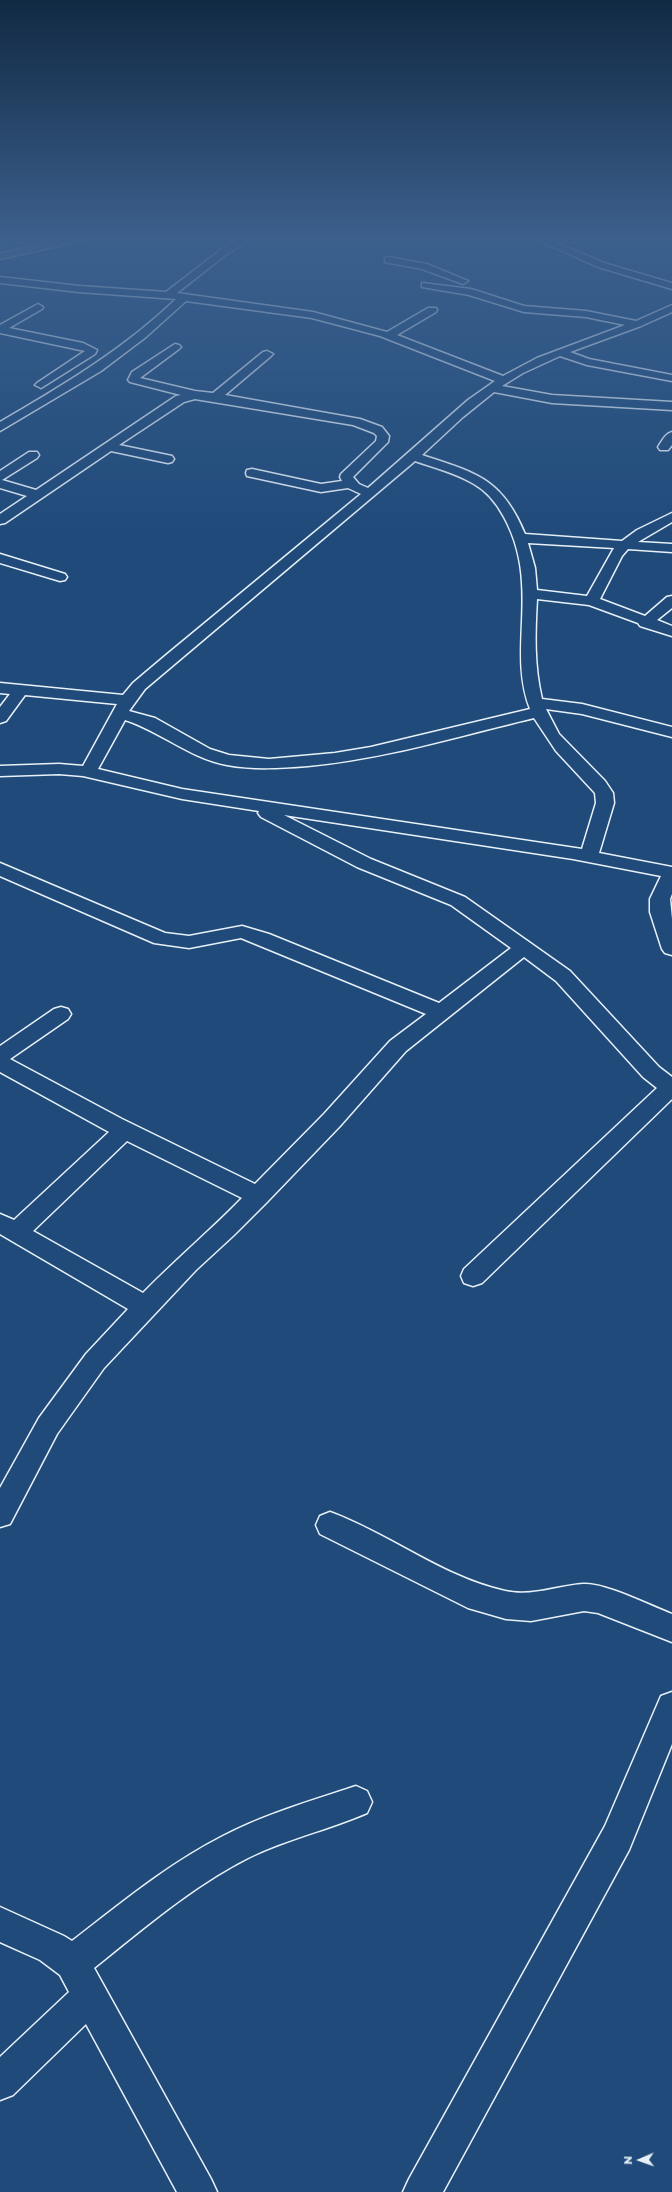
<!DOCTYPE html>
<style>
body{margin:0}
#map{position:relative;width:672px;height:2192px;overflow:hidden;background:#1f4a7a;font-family:"Playpen Sans",sans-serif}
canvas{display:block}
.north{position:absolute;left:620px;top:2140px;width:40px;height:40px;-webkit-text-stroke:3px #1f4a7a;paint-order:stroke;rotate:268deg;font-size:11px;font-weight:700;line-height:16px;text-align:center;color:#e8f1f8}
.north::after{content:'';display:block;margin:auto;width:14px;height:18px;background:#e8f1f8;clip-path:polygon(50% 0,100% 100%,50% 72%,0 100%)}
</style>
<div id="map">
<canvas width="672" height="2192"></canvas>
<div class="north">N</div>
</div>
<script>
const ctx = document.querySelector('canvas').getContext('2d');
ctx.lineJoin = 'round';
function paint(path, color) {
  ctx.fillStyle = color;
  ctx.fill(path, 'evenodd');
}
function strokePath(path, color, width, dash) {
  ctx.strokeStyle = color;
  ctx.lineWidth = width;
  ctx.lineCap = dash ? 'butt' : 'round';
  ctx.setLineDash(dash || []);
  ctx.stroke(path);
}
const green = new Path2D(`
 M0,237h55l-55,12z`);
const minor = new Path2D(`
 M244,237h11l-27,16 -51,40 136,19 74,20 41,-24h8l1,2 -1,2 -39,23 106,41 34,-18 88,-33 -39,-8 -62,-5 -55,-17 -47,-8v-4l49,6 53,17 62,5 50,10 36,-16v7l-31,14 -71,26 19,7 83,16v6l-85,-16 -27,-9 -37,17 -21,13 50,9 120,7v8l-120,-7 -58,-11 -31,25 -41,38c54,18 80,23 103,79l97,7 15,-11 35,-17v9l-34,20 34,2v8l-44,-3 -6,7 -22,43 45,17 22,-19 5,-1v12l-15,12 15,6v10l-32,-10 -2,-3 -49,-18 -52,-6c-2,34 -3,67 5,100l40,5 90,23v10l-90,-23 -36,-5 13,25 46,47 8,12 1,10 -15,50 73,14v27l-2,5 2,20v36l-7,-2 -3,-4 -12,-37v-13l11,-23 -88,-17 -289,-44 87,44 94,38 105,74 89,96 13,10v22l-190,184 -9,3 -9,-3 -3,-7 3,-7 193,-181 -14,-11 -87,-96 -32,-24 -118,94 -66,75 -73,76 -33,33 -38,35 -92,98 -47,66 -47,90 -10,3v-39l39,-70 47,-64 42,-45 -128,-75v-20l14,6 95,-88 -109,-60v-26l54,-37 7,-2 7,2 3,5 -3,5 -58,40 112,60 133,65 69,-70 66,-73 36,-27 -185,-76 -52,10 -35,-5 -154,-67v-13l165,70 24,3 53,-10 27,8 170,69 72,-55 -60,-43 -94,-38 -96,-50 -3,-4 1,-2 -77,-12 -99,-23 -24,-2 -59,2v-10l59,-2 24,2 34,-62 -92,-9 -19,26 -6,2v-16l10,-13 -10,-1v-10l123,12 10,-12 32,-27 196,-162 -13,-6 -27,4 -74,-16 -1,-3 1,-3 5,-1 69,15 21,-3 -2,-4 1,-3 35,-33 1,-5 -3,-3 -21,-8 -158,-26 -11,3 -65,43 53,11 2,3 -2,3 -4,1 -57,-12 -106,72 -5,1v-10l27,-18 -27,-8v-17l29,-19h8l2,3 -2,3 -35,22 34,10 140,-94 5,-1 -51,-13 -2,-2 4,-8 43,-28 4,1 2,2 -2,2 -39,29 55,13 18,2 50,-41 4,-1 6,3 -2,2 -46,39 135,24 22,8 7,9 -1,6 -35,35 6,7 9,4 100,-88 27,-19 -115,-45 -68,-18 -126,-17 -40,36 -45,34 -101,60v-9c62,-36 124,-73 176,-123l-97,-7 -79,-9v-6l79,9 87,6 56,-43zM415,461c20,7 41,12 59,23 14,8 23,20 30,33 11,20 17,44 18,66 3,43 -8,85 8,126l-159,38 -36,6 -66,6 -40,-4 -19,-6 -55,-31 -26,-7 16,-22zM528,543l86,5 -27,48 -50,-6 -2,-22zM534,718l22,33 39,42 1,10 -14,46 -400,-60 -84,-20 27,-49c35,11 64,38 102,45 27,5 54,3 81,1 76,-7 151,-30 226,-48zM127,1141l115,57c-32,33 -67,62 -99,95l-110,-62z
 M531,237h12l61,26 68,20v6l-74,-22z
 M388,257l39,7 41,17 -5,3 -41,-15 -37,-7v-4z
 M38,304l5,3 -1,2 -33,19 74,15 14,7 -2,4 -54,34 -6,-3 2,-2 48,-32 -85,-18v-8z
 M672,432v13l-4,5h-8l-2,-3c4,-6 7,-13 14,-15z
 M0,554l65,20 2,3 -2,3 -5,1 -60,-18z
 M330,1512c60,22 112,65 175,79 27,6 51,-5 78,-7 21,-2 68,22 89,30v28l-74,-29 -14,-2 -53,10 -25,-2 -38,-11 -148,-74 -4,-9 4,-9z
 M672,1692v52l-43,106 -186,342h-40l6,-13 196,-353 56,-130z
 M356,1786l11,5 5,11 -5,11c-39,17 -81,26 -119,45 -57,29 -105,71 -154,110l117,211 6,13h-40l-91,-168 -73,71 -13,5v-43l69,-65 -9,-17 -20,-15 -40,-18v-35l64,29 8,5c48,-37 96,-77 151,-105 42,-22 88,-35 133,-50z`);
const major = new Path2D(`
 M73,237h17l-5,3 -85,19v-6z`);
paint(green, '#5c7e82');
strokePath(minor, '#e8f1f8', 3);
strokePath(major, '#e8f1f8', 3);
paint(minor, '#1f4a7a');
paint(major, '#6b7f7c');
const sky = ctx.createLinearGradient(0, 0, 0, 544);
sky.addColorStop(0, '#112943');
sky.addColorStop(0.44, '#3c608d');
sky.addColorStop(1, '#3c608d00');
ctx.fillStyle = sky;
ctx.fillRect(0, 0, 672, 544);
</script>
